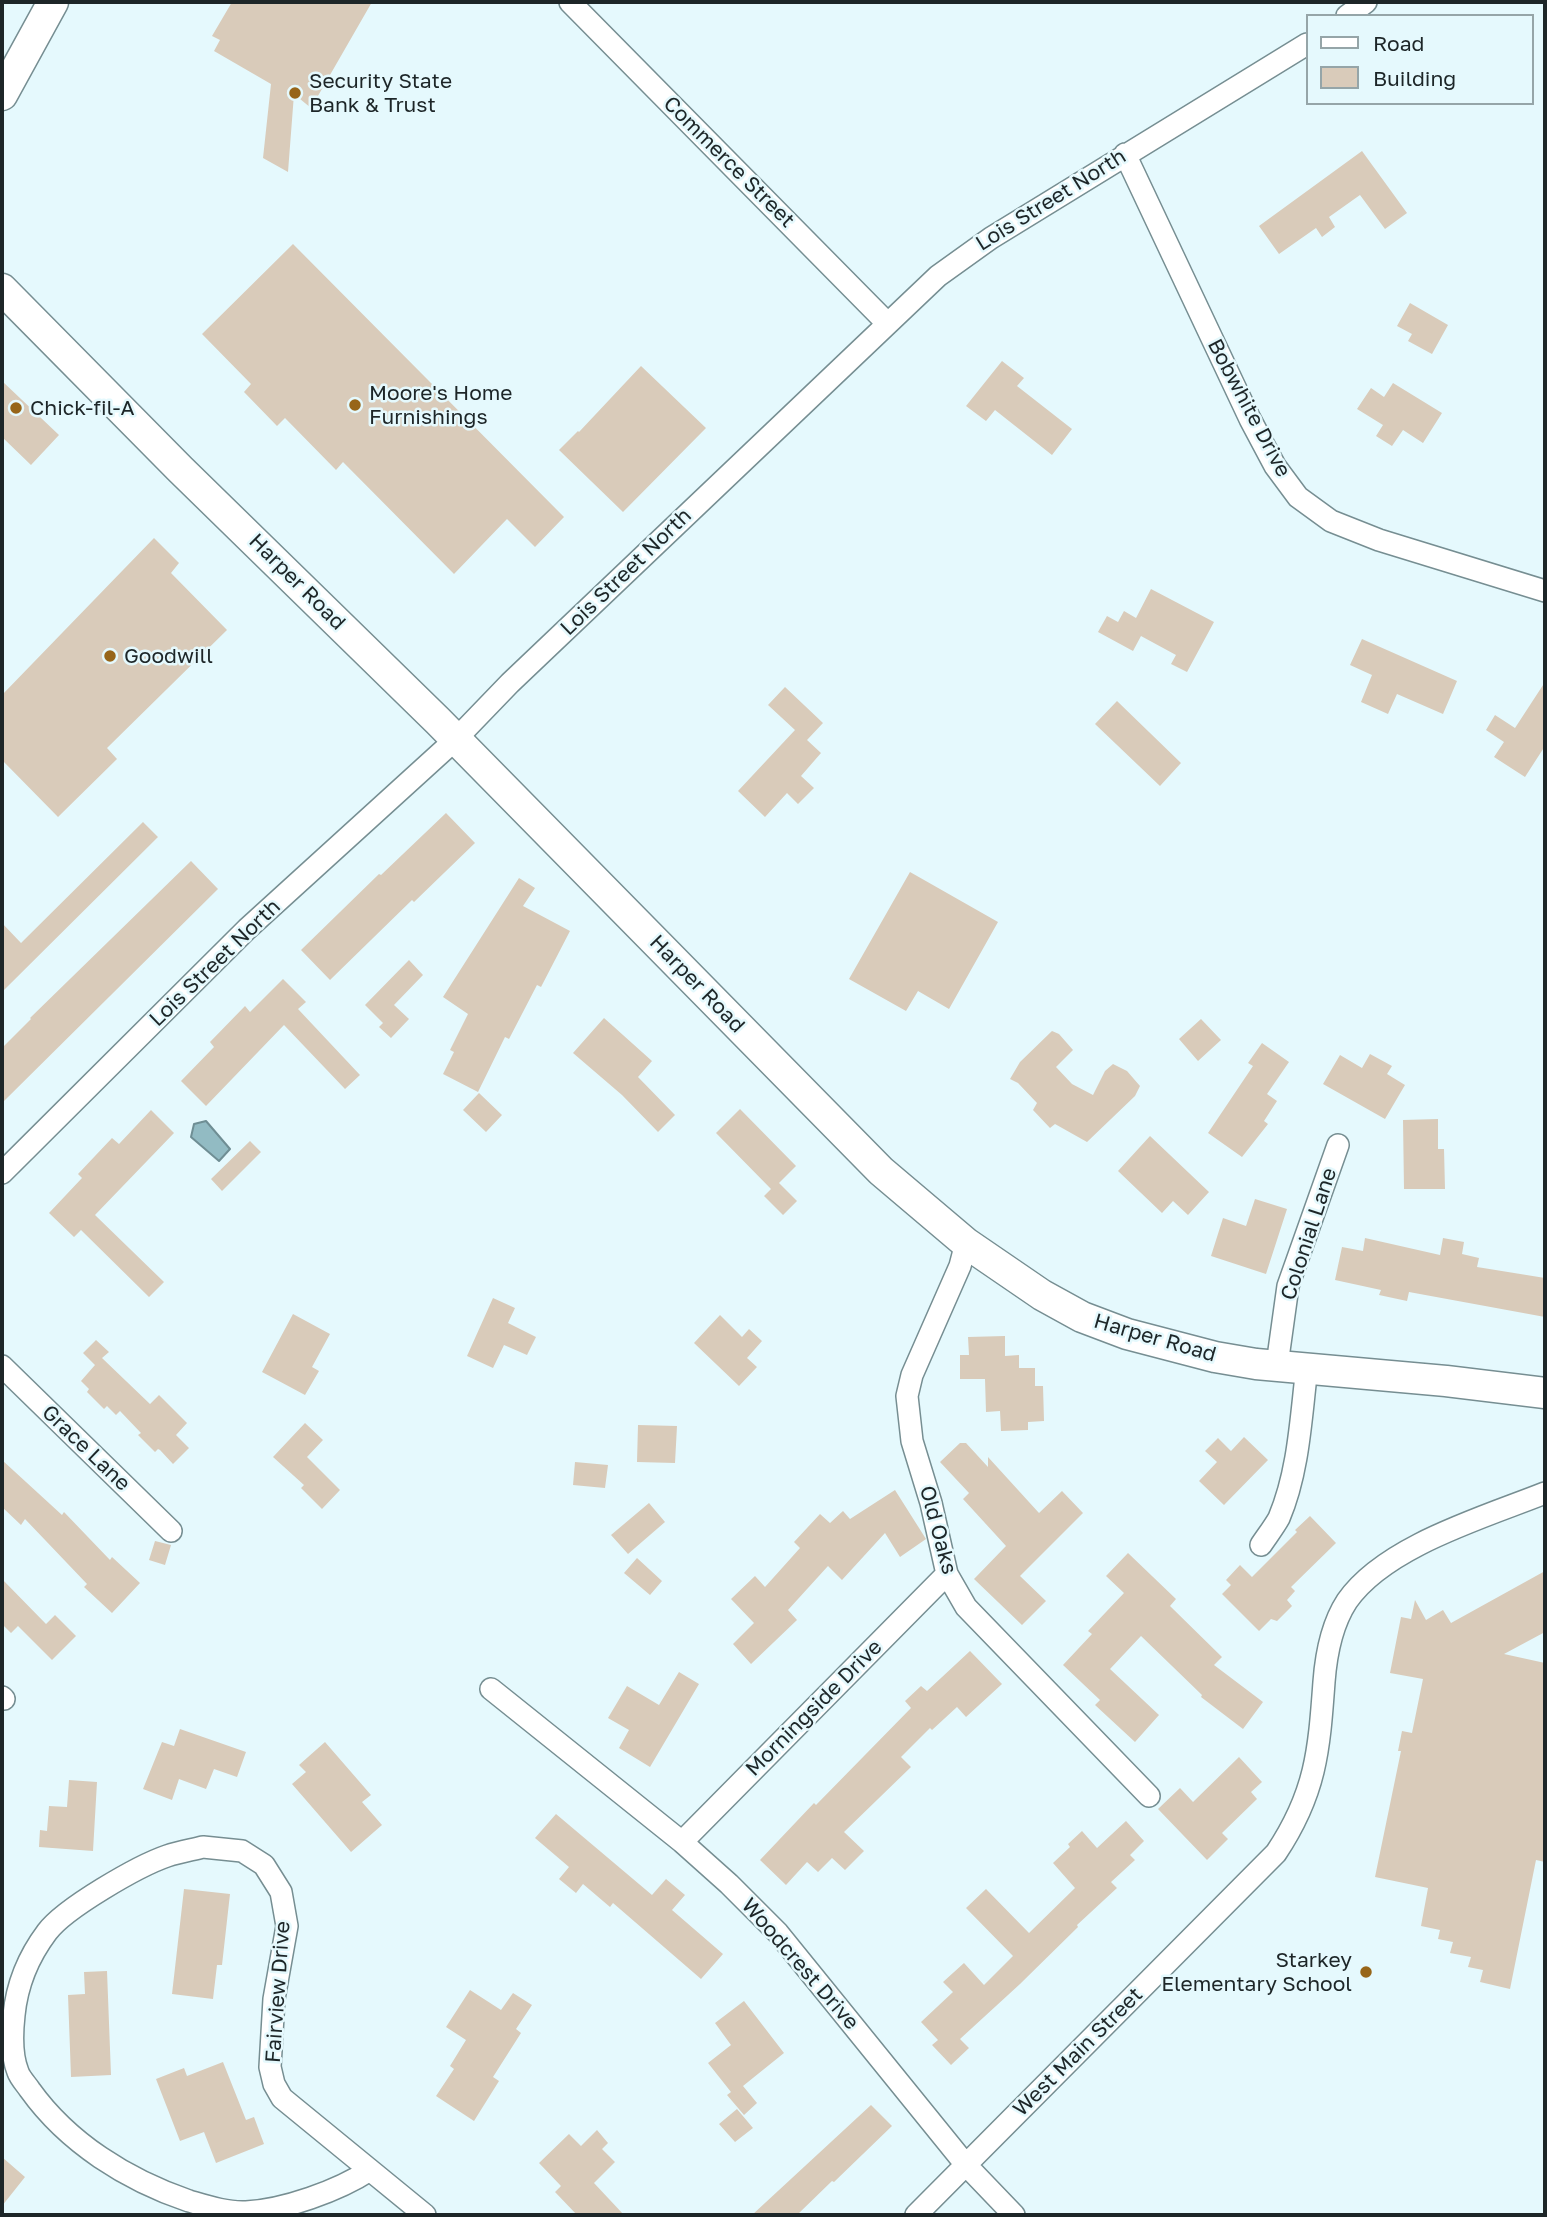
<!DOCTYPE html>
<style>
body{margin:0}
#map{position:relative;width:1547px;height:2217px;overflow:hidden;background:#e5f9fd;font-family:"Golos Text",sans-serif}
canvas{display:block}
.frame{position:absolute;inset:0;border:4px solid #1d2628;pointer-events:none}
.legend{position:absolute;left:1306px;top:14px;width:228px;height:91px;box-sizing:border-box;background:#e5f9fd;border:2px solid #95a5a8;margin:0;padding:9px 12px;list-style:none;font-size:21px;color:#1d2628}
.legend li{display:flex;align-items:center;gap:14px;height:35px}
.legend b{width:35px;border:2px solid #95a5a8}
</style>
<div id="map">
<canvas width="1547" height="2217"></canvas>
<div class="frame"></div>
<ul class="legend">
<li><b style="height:9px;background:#fff"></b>Road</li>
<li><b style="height:19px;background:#d9cbba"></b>Building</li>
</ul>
</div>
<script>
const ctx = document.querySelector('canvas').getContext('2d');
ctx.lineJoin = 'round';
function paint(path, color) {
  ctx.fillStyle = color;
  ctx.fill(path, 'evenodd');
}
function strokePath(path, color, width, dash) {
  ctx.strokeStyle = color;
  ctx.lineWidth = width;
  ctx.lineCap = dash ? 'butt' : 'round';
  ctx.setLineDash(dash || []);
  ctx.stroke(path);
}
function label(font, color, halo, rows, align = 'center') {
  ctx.font = font + ' "Golos Text",sans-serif';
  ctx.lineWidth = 5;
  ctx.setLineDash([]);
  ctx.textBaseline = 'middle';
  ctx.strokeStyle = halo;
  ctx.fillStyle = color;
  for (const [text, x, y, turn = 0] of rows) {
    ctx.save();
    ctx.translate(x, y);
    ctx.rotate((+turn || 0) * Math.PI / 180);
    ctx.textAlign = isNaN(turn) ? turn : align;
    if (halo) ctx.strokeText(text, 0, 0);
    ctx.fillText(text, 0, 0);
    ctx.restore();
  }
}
const water = new Path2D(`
 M206,1121l24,28 -11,12 -28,-24 3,-13z`);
const building = new Path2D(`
 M232,2h140l-61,106 -17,-14 -6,78 -25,-14 8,-74 -57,-33 6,-11 -8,-4z
 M1362,151l45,62 -22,16 -25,-34 -31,22 6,10 -13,10 -6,-9 -37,26 -20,-28z
 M293,244l271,273 -29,30 -28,-28 -53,55 -111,-112 -7,8 -51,-52 -8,8 -33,-34 7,-8 -49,-50z
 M1410,303l38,22 -16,29 -24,-13 4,-7 -15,-8z
 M1002,361l22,17 -7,8 55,43 -20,26 -57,-45 -9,11 -20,-15z
 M641,366l65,62 -83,84 -64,-62 19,-19 1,1z
 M2,381l57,54 -28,30 -29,-28z
 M1393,383l49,30 -19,30 -20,-13 -11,16 -16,-10 7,-11 -26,-16 14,-21 13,9z
 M154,538l25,25 -8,10 56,57 -120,118 10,11 -59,58 -56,-57v-65z
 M1151,589l63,33 -27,50 -16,-8 5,-9 -35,-19 -8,15 -35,-19 9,-16 11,6 6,-11 12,7z
 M1362,639l95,42 -14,33 -46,-20 -9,20 -27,-12 11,-27 -22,-10z
 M1545,682v64l-20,31 -31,-20 10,-15 -18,-12 9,-15 20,13z
 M785,687l38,36 -16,17 14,13 -20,23 13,12 -16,16 -11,-11 -22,24 -27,-26 57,-61 -27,-25z
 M1117,701l64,62 -21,23 -65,-62z
 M446,813l29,30 -61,59 -2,-2 -82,80 -29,-30 78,-76 2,1z
 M143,822l15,15 -156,155v-69l19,20z
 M191,861l27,28 -216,214v-55l29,-29 -1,-1z
 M910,872l88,50 -49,87 -31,-18 -12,20 -57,-32z
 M519,878l16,10 -12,18 47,25 -29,56 -4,-2 -28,54 -4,-2 -27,55 -35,-18 11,-22 -4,-2 18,-36 -25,-17z
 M409,960l14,15 -29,30 15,14 -18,19 -12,-11 4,-4 -18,-18z
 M283,979l23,23 -8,7 62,66 -15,14 -61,-64 -78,81 -25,-25 33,-34 -4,-5 35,-36 5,6z
 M604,1018l48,43 -14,16 37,38 -17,17 -36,-37 -49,-42z
 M1201,1019l20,21 -23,21 -19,-22z
 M1052,1031l7,3 14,16 -17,17 16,17 21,11 12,-24 8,-7 14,7 13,15 -5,10 -48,46 -32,-18 -5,4 -17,-18 4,-7 -19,-20 -8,-4 10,-17z
 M1262,1043l27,19 -22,32 10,7 -13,20 4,3 -26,33 -34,-24 45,-67 -5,-3z
 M1370,1054l22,12 -5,8 18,11 -20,34 -62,-35 17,-29 22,13z
 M479,1093l23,22 -16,17 -23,-22z
 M740,1109l56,57 -17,17 18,18 -14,14 -19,-19 7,-7 -55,-56z
 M151,1110l23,23 -79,82 69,67 -15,15 -68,-67 -7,7 -25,-24 33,-35 -4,-4 34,-36 7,6z
 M1438,1119v30h6l1,40h-41l-1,-69z
 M1150,1136l59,56 -21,23 -15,-14 -11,12 -44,-42z
 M250,1141l11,11 -39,39 -11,-12z
 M1255,1199l32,10 -21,65 -55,-18 12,-38 23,8z
 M1365,1238l75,17 3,-17 21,4 -2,12 17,4 -2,9 68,11v39l-136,-25 -2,9 -28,-6 2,-5 -46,-10 7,-33 21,4z
 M493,1298l22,10 -7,15 28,14 -9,18 -23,-10 -11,23 -26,-12z
 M293,1314l37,20 -18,33 7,4 -14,24 -43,-23z
 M720,1315l22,22 7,-8 13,12 -15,17 10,9 -18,19 -45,-43z
 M1005,1336v20l14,-1v13h16v18h8l1,35 -16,1v8l-27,1 -1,-20 -14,1 -1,-33h-25v-24h9l-1,-18z
 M96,1340l13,12 -7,6 48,46 9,-9 28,28 -11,12 13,13 -16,16 -13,-14 -2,-1 -3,3 -17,-17 3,-2 -21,-22 -4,4 -9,-9 -3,3 -17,-17 2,-3 -8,-8 14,-16 -12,-12z
 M305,1423l18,17 -16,17 33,33 -18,19 -21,-21 3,-3 -31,-28z
 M638,1425l39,1 -2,37 -38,-1z
 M1244,1437l24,23 -44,45 -25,-24 18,-19 -12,-11 13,-13 13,13z
 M960,1443h6l22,24v-10l51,56 23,-22 21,22 -63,63 26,25 -24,24 -48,-46 32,-33 -43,-47 6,-6 -29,-31z
 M2,1460l60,55 2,-3 46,48 2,-3 28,26 -28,30 -28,-26 3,-3 -62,-65 -4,6 -19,-18z
 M575,1462l33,3 -3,23 -32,-3z
 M895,1490l31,49 -26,18 -15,-24 -43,47 -14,-14 -40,44 9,10 -46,44 -18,-20 21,-21 -23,-24 24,-23 10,11 35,-39 -6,-6 26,-28 10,9 13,-12 7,8z
 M649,1503l16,19 -37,32 -17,-19z
 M1310,1516l26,27 -45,44 4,4 -8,9 5,6 -15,15 -6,-2 -12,12 -37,-37 9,-9 -5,-5 14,-15 12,12 45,-45 -2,-2z
 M155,1541l16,4 -6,20 -16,-5z
 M1128,1553l48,46 -6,7 52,51 -8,8 49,37 -20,27 -42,-32 1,-2 -61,-59 -31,33 49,46 -24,27 -40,-37 5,-5 -37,-35 29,-31 -4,-3 36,-38 -18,-17z
 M637,1558l25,23 -12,14 -26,-22z
 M1545,1571v61l-41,22 41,9v199l-9,-2 -26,129 -30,-7 3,-12 -15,-3 3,-10 -21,-4 3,-11 -15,-3 2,-9 -19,-4 7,-38 -53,-11 26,-126h-3l4,-20 10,2 11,-54 -33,-6 11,-56 10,2 4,-19 11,20 17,-10 8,13z
 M2,1579l44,45 9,-9 21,21 -24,24 -34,-34 -7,7 -9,-9z
 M970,1651l32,33 -36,33 -9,-10 -25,23 -2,-2 -29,29 10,10 -67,65 20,19 -19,19 -13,-12 -14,14 -11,-10 -21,23 -26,-25 54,-57 2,2 95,-97 -6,-7 16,-15 6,5z
 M679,1672l20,12 -49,83 -31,-19 10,-18 -21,-12 19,-32 32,19z
 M180,1729l66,23 -9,25 -23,-8 -8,20 -27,-10 -7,21 -29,-11 19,-47 12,4z
 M325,1742l46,53 -9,7 20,23 -31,27 -59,-68 14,-12 -7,-7z
 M1239,1757l23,25 -11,10 6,7 -35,34 6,6 -21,21 -49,-51 22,-21 13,14z
 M69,1780l28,2 -4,69 -54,-4 1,-17 7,1 2,-25 18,1z
 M556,1814l96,81 14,-16 19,16 -13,15 51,44 -22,25 -88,-76 -3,4 -27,-23 -7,9 -17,-14 10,-12 -34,-29z
 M1126,1821l18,20 -14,14 5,5 -24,22 6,6 -40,37 1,2 -58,57 -60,55 9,9 -18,17 -19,-20 6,-5 -17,-18 32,-30 -10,-10 21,-19 20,22 29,-29 -47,-48 20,-19 43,44 46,-45 -22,-25 17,-16 -2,-3 14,-13 15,17z
 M184,1889l46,5 -8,71h-5l-4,34 -41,-5z
 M107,1971l4,104 -40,2 -3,-82 17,-1 -1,-22z
 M470,1990l31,20 12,-17 19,12 -16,24 5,4 -28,44 6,4 -25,40 -38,-25 18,-27 -4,-3 16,-26 -20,-13z
 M744,2001l40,52 -41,33 14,17 -13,12 -17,-20 4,-3 -23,-29 23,-18 -16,-22z
 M223,2062l23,58 8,-3 10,27 -48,19 -12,-31 -24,9 -24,-62 28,-11 3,8z
 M871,2105l21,21 -58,56 -2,-1 -35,34h-45z
 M737,2109l16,19 -18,14 -16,-18z
 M597,2130l11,13 -6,6 13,13 -21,21 30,32h-47l-22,-23 6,-6 -22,-23 30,-29 12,12z
 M2,2157l23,20 -23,29z`);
const minor = new Path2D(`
 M570,2l317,321
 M1347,16l19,-14
 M1125,154l125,265 25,47 23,31 33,24 48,19 166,51
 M2,1173l245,-244 209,-190 54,-56 428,-407 53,-38 316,-194
 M966,1243l-6,23 -48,109 -5,21 5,45 19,62 16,71 19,33 183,189
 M1277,1365l11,-79 50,-141
 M2,1366l169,165
 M1261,1545c6,-9 13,-18 18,-27 20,-47 22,-102 28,-151
 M491,1689l191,153 47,42 49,49 188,232 48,50
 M2,1697l2,2
 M682,1842l265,-268
 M203,1847l39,4 22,14 17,27 6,34 -13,73 -4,68 4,17 8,14 88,72c-32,21 -86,40 -124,42 -19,1 -40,-6 -57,-11 -62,-21 -121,-58 -159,-111 -4,-6 -10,-12 -12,-18 -7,-17 -6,-39 -4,-57 3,-31 15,-59 33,-83 18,-24 91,-66 120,-76 12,-4 24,-6 36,-9z
 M370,2170l55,45
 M916,2215l360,-362c40,-60 43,-102 48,-171 2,-27 8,-58 23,-81 38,-55 138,-84 198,-108`);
const secondary = new Path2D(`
 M2,95l51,-93
 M2,289l178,180 258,252 443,450 85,72 76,52 40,22 45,17 88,23 41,7 190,17 99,12`);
const markers = [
 [295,93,7,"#976519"],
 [355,405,7,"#976519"],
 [16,408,7,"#976519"],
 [110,656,7,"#976519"],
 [1366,1972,7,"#976519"]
];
const poiNames = [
 ["Security State",309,81],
 ["Bank & Trust",309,105],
 ["Moore's Home",369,393],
 ["Furnishings",369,417],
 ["Chick-fil-A",30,408],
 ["Goodwill",124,656],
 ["Starkey",1352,1960,"right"],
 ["Elementary School",1352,1984,"right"]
];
const streetNames = [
 ["Commerce Street",729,162,45],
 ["Lois Street North",1051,200,-32],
 ["Bobwhite Drive",1249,408,62],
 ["Lois Street North",626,572,-44],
 ["Harper Road",297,582,45],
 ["Lois Street North",215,963,-44],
 ["Harper Road",697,984,46],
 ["Colonial Lane",1309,1234,-72],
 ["Harper Road",1155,1338,16],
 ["Grace Lane",86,1448,44],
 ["Old Oaks",938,1530,75],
 ["Morningside Drive",814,1708,-45],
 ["Woodcrest Drive",800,1964,49],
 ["Fairview Drive",278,1992,-86],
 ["West Main Street",1078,2052,-45]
];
paint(water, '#92bbc3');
strokePath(water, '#6f8e94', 2);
paint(building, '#d9cbba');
strokePath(minor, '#768e92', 24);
strokePath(secondary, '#768e92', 33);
strokePath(minor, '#fff', 21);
strokePath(secondary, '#fff', 30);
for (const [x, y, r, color] of markers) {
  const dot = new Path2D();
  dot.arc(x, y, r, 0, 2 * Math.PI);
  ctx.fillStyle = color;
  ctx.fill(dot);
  strokePath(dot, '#e5f9fd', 2.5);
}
label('21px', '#1d2628', '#e5f9fd', poiNames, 'left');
label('21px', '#1d2628', '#e5f9fd', streetNames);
</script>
